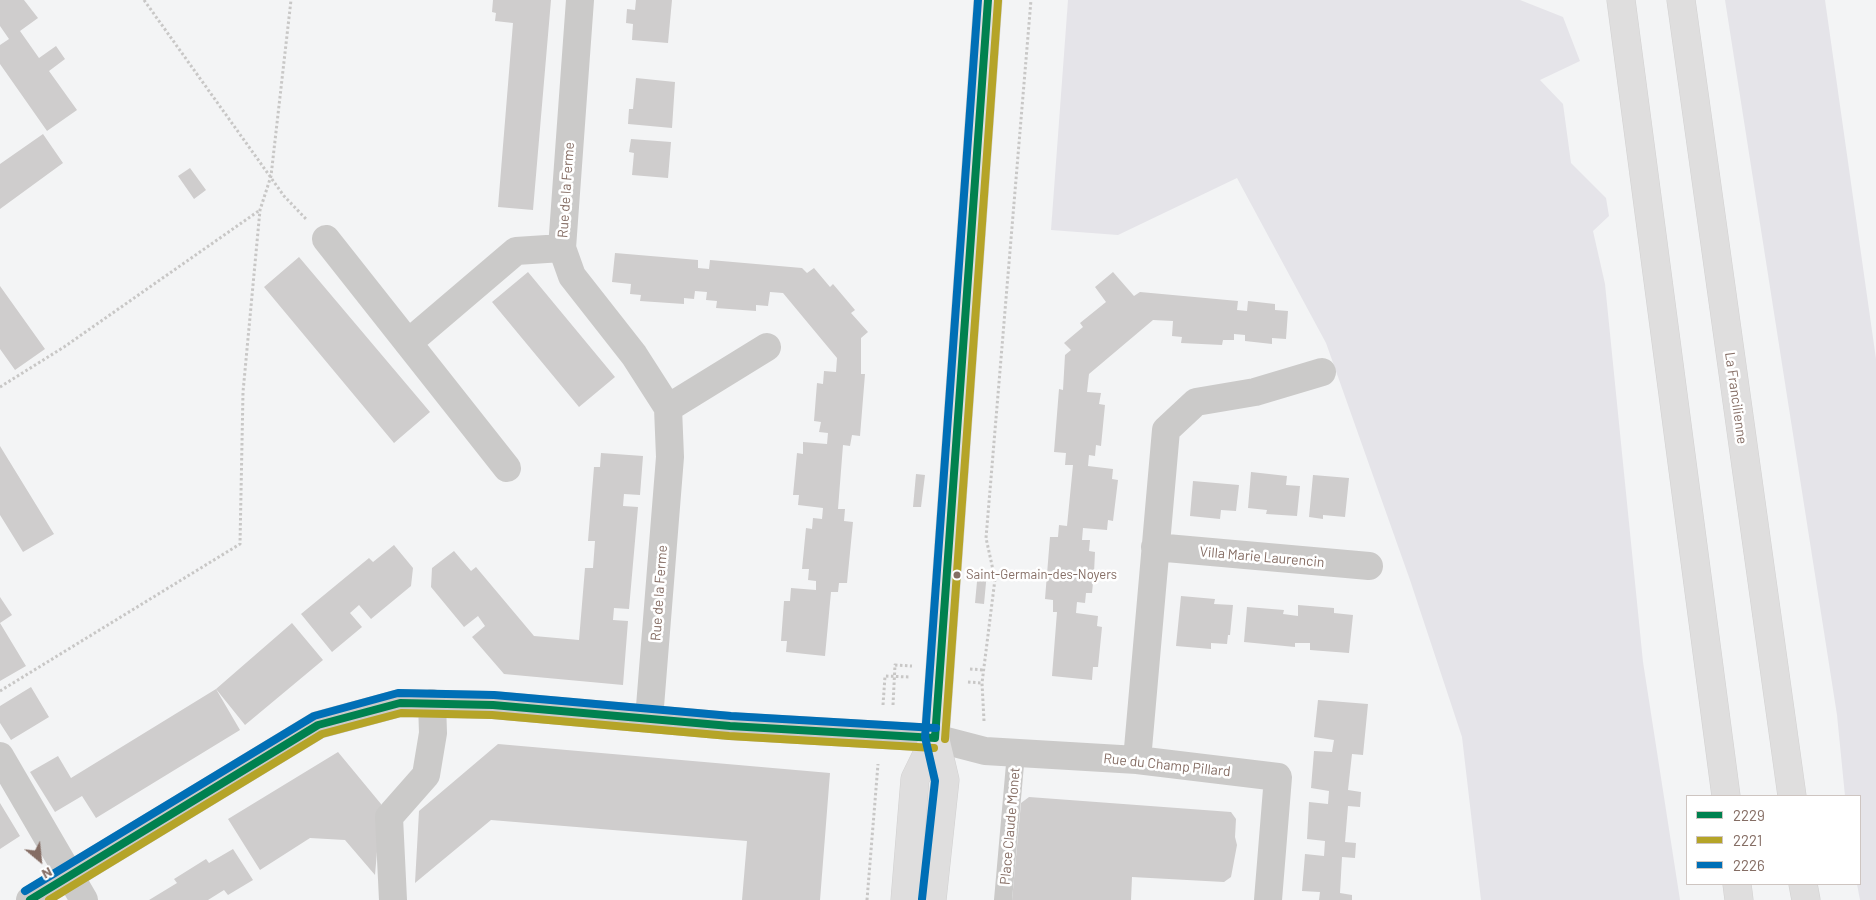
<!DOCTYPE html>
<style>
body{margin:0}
#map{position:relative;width:1876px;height:900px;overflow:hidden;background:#f3f4f5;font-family:Barlow,sans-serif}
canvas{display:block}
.legend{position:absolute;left:1686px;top:795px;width:175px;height:90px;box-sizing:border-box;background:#fff;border:1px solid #cec5c1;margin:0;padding:6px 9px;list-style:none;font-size:15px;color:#856d64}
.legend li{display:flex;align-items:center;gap:10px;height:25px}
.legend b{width:25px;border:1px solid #cec5c1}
.north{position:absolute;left:15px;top:835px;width:50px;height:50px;-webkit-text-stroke:4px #fff;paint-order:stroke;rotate:152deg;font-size:14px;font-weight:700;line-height:20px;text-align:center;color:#856d64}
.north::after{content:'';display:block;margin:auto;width:18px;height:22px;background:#856d64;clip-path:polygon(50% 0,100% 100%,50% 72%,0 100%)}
</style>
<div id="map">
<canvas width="1876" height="900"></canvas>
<ul class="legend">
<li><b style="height:6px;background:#00814f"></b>2229</li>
<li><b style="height:6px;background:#b5a428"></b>2221</li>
<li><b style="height:6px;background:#006fb6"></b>2226</li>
</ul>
<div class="north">N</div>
</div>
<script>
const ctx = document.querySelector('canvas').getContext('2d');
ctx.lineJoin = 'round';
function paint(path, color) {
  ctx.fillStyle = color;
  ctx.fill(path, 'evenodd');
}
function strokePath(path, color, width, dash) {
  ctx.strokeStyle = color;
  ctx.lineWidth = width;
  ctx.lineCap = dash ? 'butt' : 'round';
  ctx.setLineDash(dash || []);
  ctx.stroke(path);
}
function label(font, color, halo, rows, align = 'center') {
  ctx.font = font + ' Barlow,sans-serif';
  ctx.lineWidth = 5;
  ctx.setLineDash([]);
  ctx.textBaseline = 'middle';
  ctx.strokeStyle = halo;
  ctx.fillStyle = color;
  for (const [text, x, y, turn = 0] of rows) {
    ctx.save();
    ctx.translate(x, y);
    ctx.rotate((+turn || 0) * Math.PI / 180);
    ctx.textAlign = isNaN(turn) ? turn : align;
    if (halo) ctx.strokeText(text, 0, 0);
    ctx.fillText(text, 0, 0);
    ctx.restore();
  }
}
const green = new Path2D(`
 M1068,0h452l43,17 17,44 -40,19 23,24 8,59 35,35 3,18 -16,15 12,53 38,378 37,238h-199l-19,-163 -52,-157 -84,-237 -89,-165 -119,57 -67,-5z
 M1725,0h100l51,359v541h-16l-3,-16h3v-88h-15l-8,-81z`);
const building = new Path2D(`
 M0,0h24l14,18 -18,13 19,27 17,-12 9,13 -16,12 28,39 -30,21 -47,-67v-19l9,-6 -9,-13z
 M493,0h58l-18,210 -35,-3 15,-184 -18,-2 1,-8 -4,-1z
 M636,0h36l-4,43 -36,-3 1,-16 -7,-1 1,-14 8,1z
 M636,78l39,4 -3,46 -44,-4 1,-15h4z
 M43,134l20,29 -63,46v-45z
 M631,139l40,3 -3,36 -36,-3 2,-22 -5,-1z
 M190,168l16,22 -12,9 -16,-23z
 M615,253l83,7v8l11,1 1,-9 92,8 5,5 7,-5 16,19 3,-3 22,26 -4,3 17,19 -7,6v36h4l-5,62 -8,-1 -2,11 -7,-1 -5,64h7l-1,12 9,1 -6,61h-8l-1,9h-7l-6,64 -39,-4 1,-11h-6l3,-40h6l1,-13 25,2v-9l-8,-1 1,-11h-7l4,-41 6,1 1,-11 9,1 1,-11 -25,-3 1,-10h-6l4,-42 6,1v-12l24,2 1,-11 -9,-1 2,-10 -7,-1 3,-38 6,1 1,-13 12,1 1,-14 -54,-65 -13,-1 -2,14 -12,-1v6l-40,-3 1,-7 -11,-1 1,-8 -12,-1 -1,8 -10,-1v6l-44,-3 1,-6 -11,-1 1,-10 -19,-2z
 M299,257l131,155 -36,31 -130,-156z
 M528,272l87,105 -36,30 -87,-105z
 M1113,272l21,24 6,-4 98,9 -1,9 10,1 1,-10 27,3v6l13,1 -2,28 -14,-1v6l-27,-3v-6l-11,-1v6h-11l-1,5 -41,-2 1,-6 -10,-1 1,-15 -20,-1 -64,54 -2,18 14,1 -2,11 6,1 -4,41 -5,-1 -1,11 -6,-1 -1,11 25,3 -1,10 6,1 -5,41 -5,-1 -1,10 -24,-2 -1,12h8l-1,11 6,1 -1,21 -2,20h-6l-1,10 -8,-1 -1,11 22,3 -1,10 5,1 -4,40h-5l-1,13 -40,-4 5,-64h-4v-12l-8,-1 5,-62h8l1,-12 8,1 6,-61h-8l1,-12 -12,-1 5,-63 4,1 2,-35 6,-5 -7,-7 19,-16 -3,-4 26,-21 -11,-15z
 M0,286l45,63 -30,21 -15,-21z
 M0,446l54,88 -31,18 -23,-37z
 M601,453l42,3 -3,39 -16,-1 -1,12 15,1 -9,102 -15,-1 -1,12 15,1 -5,64 -119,-11 -32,-37 13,-11 -7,-10 -14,11 -33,-40 1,-19 22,-17 17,20 5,-4 58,69 45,4 6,-72h8l2,-27h-7l6,-74h6z
 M1251,472l36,4 -1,9 14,1 -3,30 -31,-2 1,-4 -19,-2z
 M916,474l9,1 -4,32h-8z
 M1313,475l36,3 -4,39 -22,-2v4l-14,-2z
 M1193,481l46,4 -3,26 -15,-1 -1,9 -30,-3z
 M394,545l19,23 -2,18 -40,33 -12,-14 -9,8 12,14 -30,25 -31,-38 68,-56 4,4z
 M978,571l9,1 -3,32 -9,-1z
 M1181,596l34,3 -1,5 19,1 -3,30h-2l-1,9 -16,-1v6l-35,-3z
 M0,597l12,18 -12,8z
 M1298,605l36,3v5l19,2 -4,38 -39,-3v-7h-15v4l-51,-5 3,-35 37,3 -1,4 15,2z
 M0,623l26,43 -26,15z
 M292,623l31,37 -78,65 -29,-36 24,41 -144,88 -14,-22 -27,16 -25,-40 28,-16 13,22 145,-89z
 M31,687l18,30 -38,23 -11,-17v-17z
 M1318,700l50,4 -5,51 -11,-1 -4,36 13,2 -1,15 -12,-1 -3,36 11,1 -1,15 -13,-1 -2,36 12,2v5h-33l1,-8 -18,-1 3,-37 19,2 1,-15 -18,-2 2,-37 19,2 1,-13 -18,-3 3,-37 18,1 2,-12 -20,-3z
 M498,744l332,29 -10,127h-78l5,-59 -256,-21 -76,63 4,-72z
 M338,752l43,52 -6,71 -30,-35 -35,-2 -50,32 -32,-51z
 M1029,797l202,15 5,7 -1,18 2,8 -6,32 -7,5 -92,-5 -1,23h-119l9,-97z
 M0,803l20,33 -20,13z
 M233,849l20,31 -25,15 -4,-5 -16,10h-59l28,-17 -3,-4 32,-20 3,4z`);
const path = new Path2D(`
 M144,0l140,196 22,23
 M0,387l64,-40 196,-137
 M970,669l14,1
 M968,682l14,1
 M0,691l240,-147 3,-152 17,-182 11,-34 20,-176
 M883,705l2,-29 24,1
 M893,705l2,-40 17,1
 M984,721l-2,-38 13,-104 -9,-41 45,-538
 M867,900l11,-136`);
const service = new Path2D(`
 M1003,900l13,-147`);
const minor = new Path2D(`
 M580,0l-18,248 10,28 62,79 34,53 2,49 -21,262
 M326,239l181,229
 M408,343l108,-92 46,-3
 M668,408l99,-61
 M1155,547l214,19
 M0,756l84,144
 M1137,760l29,-330 30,-28 59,-10 67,-20
 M30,900l288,-175 82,-22 93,2 237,21 205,12 50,13 152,9 141,17 -10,123
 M393,900l-4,-83 37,-42 7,-42 -1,-30`);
const secondary = new Path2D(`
 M905,900l10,-121 20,-41
 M932,900l13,-120 -10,-42 53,-738`);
const motorway = new Path2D(`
 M1621,0l105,796
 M1681,0l111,796
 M1737,884l2,16
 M1803,884l3,16`);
const bus1 = new Path2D(`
 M935,738l53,-738
 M30,900l288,-175 82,-22 93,2 237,21 205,12`);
const bus2 = new Path2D(`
 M945,739l53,-738
 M49,900l273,-166 79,-21 91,2 237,21 205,12`);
const bus3 = new Path2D(`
 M25,891l289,-175 84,-23 96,2 237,21 205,12
 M922,899l13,-118 -10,-44 53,-737`);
const markers = [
 [957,575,4.5,"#856d64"]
];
const busNames = [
 ["Saint-Germain-des-Noyers",966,575]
];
const streetNames = [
 ["Rue de la Ferme",566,190,-86],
 ["La Francilienne",1736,398,82],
 ["Villa Marie Laurencin",1262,557,5],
 ["Rue de la Ferme",659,593,-86],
 ["Rue du Champ Pillard",1167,765,6],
 ["Place Claude Monet",1010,826,-85]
];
paint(green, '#e5e4e9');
paint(building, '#cfcdcd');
strokePath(secondary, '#d1d0d0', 29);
strokePath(motorway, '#d2d1d1', 29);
strokePath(path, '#c8c7c6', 3, [2.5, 2.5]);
strokePath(service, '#cbcac9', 18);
strokePath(minor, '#cbcac9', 28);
strokePath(secondary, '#dfdede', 28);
strokePath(motorway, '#dfdede', 28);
strokePath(bus1, '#00814f', 8);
strokePath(bus2, '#b5a428', 8);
strokePath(bus3, '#006fb6', 8);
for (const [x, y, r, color] of markers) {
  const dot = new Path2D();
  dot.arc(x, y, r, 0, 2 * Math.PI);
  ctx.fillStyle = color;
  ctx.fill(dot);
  strokePath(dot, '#fff', 2);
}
label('13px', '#856d64', '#fff', busNames, 'left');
label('14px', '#856d64', '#fff', streetNames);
</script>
